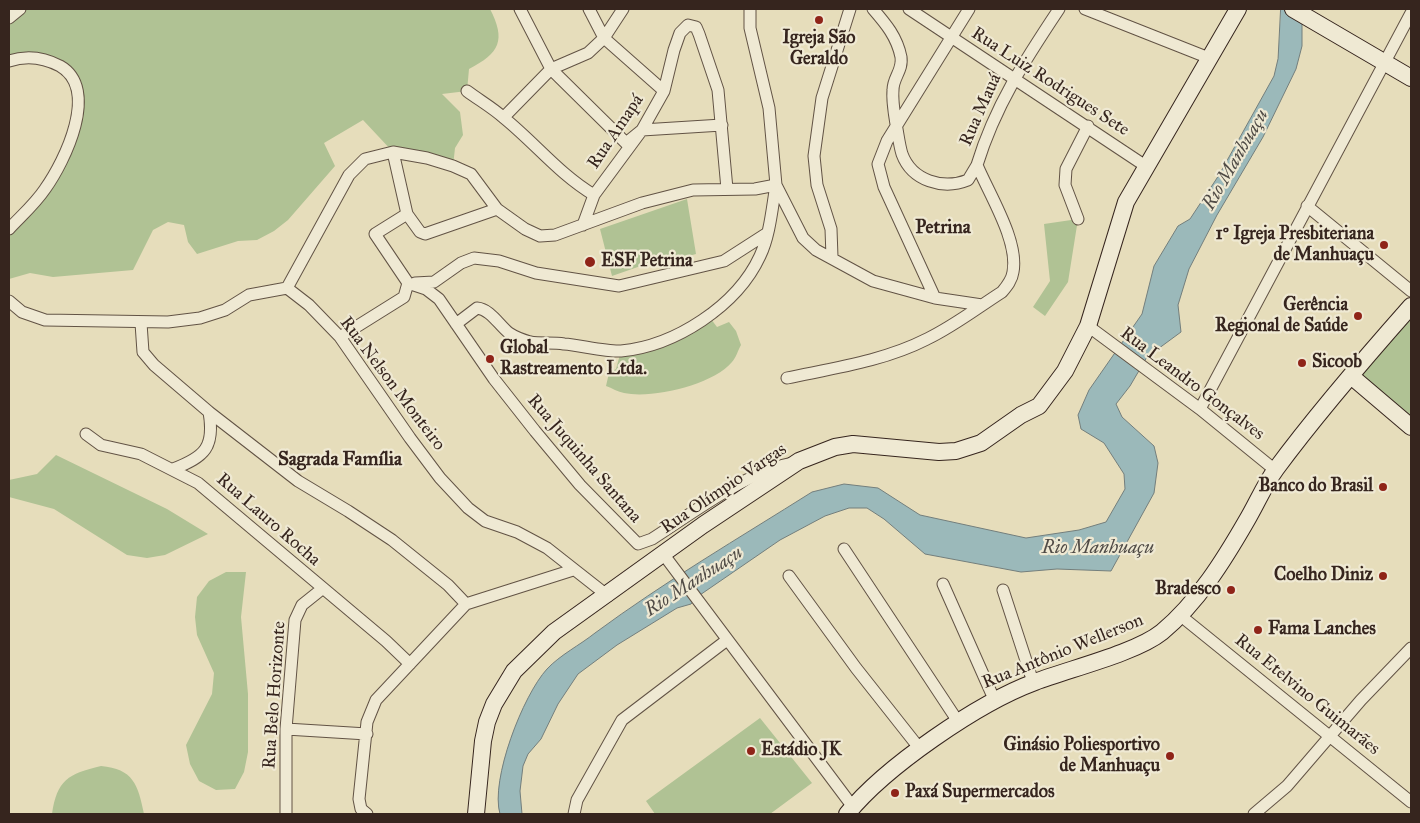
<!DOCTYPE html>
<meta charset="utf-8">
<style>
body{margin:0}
#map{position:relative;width:1420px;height:823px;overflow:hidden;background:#e6ddbb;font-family:"IM FELL Great Primer",serif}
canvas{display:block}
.frame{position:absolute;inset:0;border:10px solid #36251e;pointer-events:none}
</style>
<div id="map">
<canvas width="1420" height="823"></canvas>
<div class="frame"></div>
</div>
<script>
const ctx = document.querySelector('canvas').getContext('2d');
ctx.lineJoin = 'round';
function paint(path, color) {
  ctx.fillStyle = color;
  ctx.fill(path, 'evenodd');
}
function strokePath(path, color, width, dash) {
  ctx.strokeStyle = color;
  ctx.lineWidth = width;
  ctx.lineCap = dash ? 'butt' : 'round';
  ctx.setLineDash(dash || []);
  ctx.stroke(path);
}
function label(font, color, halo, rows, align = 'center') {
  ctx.font = font + ' "IM FELL Great Primer",serif';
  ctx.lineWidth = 4.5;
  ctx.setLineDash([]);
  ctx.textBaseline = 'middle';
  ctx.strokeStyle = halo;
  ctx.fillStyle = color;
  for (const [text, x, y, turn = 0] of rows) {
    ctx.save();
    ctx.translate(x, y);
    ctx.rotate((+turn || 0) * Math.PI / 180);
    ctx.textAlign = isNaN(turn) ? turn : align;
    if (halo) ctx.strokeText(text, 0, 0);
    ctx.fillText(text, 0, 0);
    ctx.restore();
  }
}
const green = new Path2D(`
 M20,9h470c16,31 10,44 -21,60l-2,22 -25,3 18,18 3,23 -8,13 -2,18 -60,-14 -30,-32 -39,23 11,23 -47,54 -14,11 -17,9 -19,1 -41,13 -9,-12 -4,-17 -16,-3 -15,8 -20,40 -80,7 -23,-4 -21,6v-50l53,-66 16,-78 -39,-28 -30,4v-43z
 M687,199l9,55 -19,5 -2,-5 -63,22 -12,-47z
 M1078,219l-10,63 -23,34 -12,-9 17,-26 -6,-57z
 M1411,306v121l-60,-51z
 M708,315l9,12 12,-5 7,9 5,14c-3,5 -5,13 -9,17 -19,23 -80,37 -108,31 -6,-1 -12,-5 -18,-7l3,-13 7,-4 5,-18 43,-9z
 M56,455l111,54 41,25 -43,21 -18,3 -20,-3 -73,-46 -45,-12v-17l28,-6z
 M226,572h20l-5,45 7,77v58l-4,20 -9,17 -19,1 -17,-9 -9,-17 -4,-19 26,-51 2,-21 -17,-38 -2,-18 2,-20 12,-16z
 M760,718l52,65 -42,31h-115l-9,-13z
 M101,766c32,3 37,18 43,48h-92c5,-34 16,-40 49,-48z`);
const water = new Path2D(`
 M1281,9h21v37l-6,23 -33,68 -46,78 -28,54 -11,36 3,27 -34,25 -17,29 -14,18 6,13 32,29 4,17 -4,30 -43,78 -54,-2 -36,3 -96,-18 -41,-35 -17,-11h-18l-24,8 -45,24 -83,57 -6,7 -14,4 -60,37 -39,29 -20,30 -17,35 -13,15 -5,12 -3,25 2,23h-22c-10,-34 23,-119 47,-145 13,-14 33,-24 48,-36 69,-51 144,-95 217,-141l32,-8 34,4 42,27 106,23 53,-8 27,-8 19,-33 -1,-15 -20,-31 -23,-14 -3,-14 11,-25 53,-76 12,-48 24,-40 12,-7 29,-44 55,-99 4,-17z`);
const street = new Path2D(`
 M520,9l31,60 75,74 16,-13 80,-5
 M589,9l15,29 60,53
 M750,9v19l19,80 7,77 27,53 13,12 57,31 62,17 47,7
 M873,9c13,15 24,28 28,48 2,14 -8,20 -8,33 -1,11 1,22 3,34 2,9 3,20 6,30 10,27 41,36 66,26l9,-15
 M909,9l238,158
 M1085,9l124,49
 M9,18l11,-9
 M9,61c18,-6 34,-4 51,5 40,23 5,95 -15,123 -10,15 -24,27 -36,40
 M467,91c12,9 26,17 37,27 31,25 55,56 90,77
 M504,117l47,-48 37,-16 16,-15 19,-29
 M393,152l14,62
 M1307,206l104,85
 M1078,219l-13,-34 1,-16 22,-43
 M583,225l11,-30 48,-65 22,-39 10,-41 6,-17 8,-8 8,2 3,7 19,56 9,99
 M832,257l-1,-28 -14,-44 -3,-29 8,-58 28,-89
 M408,283l-33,-49 32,-20 13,18 5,2 72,-25 28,20 15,7 15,-1 87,-32 51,-13 62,-1 21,-4c-4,23 -6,50 -16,71 -23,50 -85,90 -139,95 -14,1 -42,-6 -57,-7 -11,-2 -23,0 -34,-2 -7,-2 -15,-5 -21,-9 -10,-8 -19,-24 -32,-25l-21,16
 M408,283l18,6 13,10 55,80 41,52 45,54 58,59 14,-5c39,-25 92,-65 136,-75
 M415,283l19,-1 27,-19 13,-5 25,3 37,12 83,13 105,-25 42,-27
 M287,288l62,-113 16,-16 28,-7 34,6 26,8 18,8 26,35
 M935,298l-51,-111 -6,-23 9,-23 82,-132
 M9,301l13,11 23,8 123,2 32,-4 25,-8 24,-15 38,-7 22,17 31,32 70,101 30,40 28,30 17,13 32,11 30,16 61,48
 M141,323l2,29 11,13 55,47 89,69 50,30 44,29 56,45 18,19
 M1088,326l112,83 75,61
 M340,337l64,-40 4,-14
 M787,378c47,-10 97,-17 140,-39 27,-13 50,-31 75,-47 5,-6 10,-12 11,-20 6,-31 -24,-78 -36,-107 18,-59 48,-105 82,-156
 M1200,409l211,-396
 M86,434l15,11 40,9 57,29 188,158 24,23
 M173,469c32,-12 42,-22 36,-57
 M844,549l115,174
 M664,555l189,252
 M789,576l67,92 64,81
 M943,584l51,115
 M1003,590l30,92
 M1181,616l230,186
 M286,729l81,5
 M286,814v-85l9,-109 7,-15 20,-16
 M367,814l-6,-5 -2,-10 8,-77 9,-22 90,-96 107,-34
 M574,814l3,-14 45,-80 105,-80
 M1254,814l33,-28 74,-86 50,-52`);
const secondary = new Path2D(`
 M1293,9l118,69
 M1351,376l60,51
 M476,814l7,-73 4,-19 7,-18 20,-33 40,-39 149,-107 96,-64 36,-14 18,-3 86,8 17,-1 25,-8 40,-28 18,-9 26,-35 23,-45 38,-124 112,-193
 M847,814c38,-47 131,-111 188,-132 34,-13 101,-29 127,-50 36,-30 62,-72 85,-112 10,-17 18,-36 29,-51 42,-57 89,-111 135,-163`);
const markers = [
 [819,20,5,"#8f2418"],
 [1384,245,5,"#8f2418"],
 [590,262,6,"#8f2418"],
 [1358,316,5,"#8f2418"],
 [490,359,5,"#8f2418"],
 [1302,363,5,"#8f2418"],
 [1383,487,5,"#8f2418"],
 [1383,576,5,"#8f2418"],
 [1231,590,5,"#8f2418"],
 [1258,630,5,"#8f2418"],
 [751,751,5,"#8f2418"],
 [1170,756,5,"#8f2418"],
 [895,793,5,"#8f2418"]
];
const poiNames = [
 ["Igreja São",819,39,"center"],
 ["Geraldo",819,60,"center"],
 ["1º Igreja Presbiteriana",1374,235],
 ["de Manhuaçu",1374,256],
 ["ESF Petrina",601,262,"left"],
 ["Gerência",1348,306],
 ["Regional de Saúde",1348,327],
 ["Global",500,349,"left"],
 ["Rastreamento Ltda.",500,370,"left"],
 ["Sicoob",1312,363,"left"],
 ["Banco do Brasil",1373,487],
 ["Coelho Diniz",1373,576],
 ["Bradesco",1221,590],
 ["Fama Lanches",1268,630,"left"],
 ["Ginásio Poliesportivo",1160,746],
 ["de Manhuaçu",1160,767],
 ["Estádio JK",761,751,"left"],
 ["Paxá Supermercados",905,793,"left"]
];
const streetNames = [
 ["Rua Luiz Rodrigues Sete",1050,82,33],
 ["Rua Mauá",981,110,-66],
 ["Rua Amapá",616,132,-56],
 ["Rua Nelson Monteiro",392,384,53],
 ["Rua Leandro Gonçalves",1192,384,37],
 ["Rua Juquinha Santana",584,459,49],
 ["Rua Olímpio Vargas",724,489,-34],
 ["Rua Lauro Rocha",268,520,41],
 ["Rua Antônio Wellerson",1063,652,-22],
 ["Rua Belo Horizonte",275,695,-86],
 ["Rua Etelvino Guimarães",1307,695,39]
];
const waterNames = [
 ["Rio Manhuaçu",1236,160,-60],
 ["Rio Manhuaçu",1098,548],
 ["Rio Manhuaçu",694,582,-33]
];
const neighbourhoodNames = [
 ["Petrina",943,228],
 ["Sagrada Família",340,460]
];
paint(green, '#b0c294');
paint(water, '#9bb9ba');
strokePath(water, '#737e7c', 1);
strokePath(street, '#625345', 13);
strokePath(secondary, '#36251e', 18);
strokePath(street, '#efe9d3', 11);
strokePath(secondary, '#efe9d3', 16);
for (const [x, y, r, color] of markers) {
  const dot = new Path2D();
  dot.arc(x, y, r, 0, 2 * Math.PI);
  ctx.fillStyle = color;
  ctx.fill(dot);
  strokePath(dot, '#efe9d3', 2);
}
label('bold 18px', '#36251e', '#efe9d3', poiNames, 'right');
label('18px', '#36251e', '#efe9d3', streetNames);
label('italic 19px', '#4f4a45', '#efe9d3', waterNames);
label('bold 19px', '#36251e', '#efe9d3', neighbourhoodNames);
</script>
